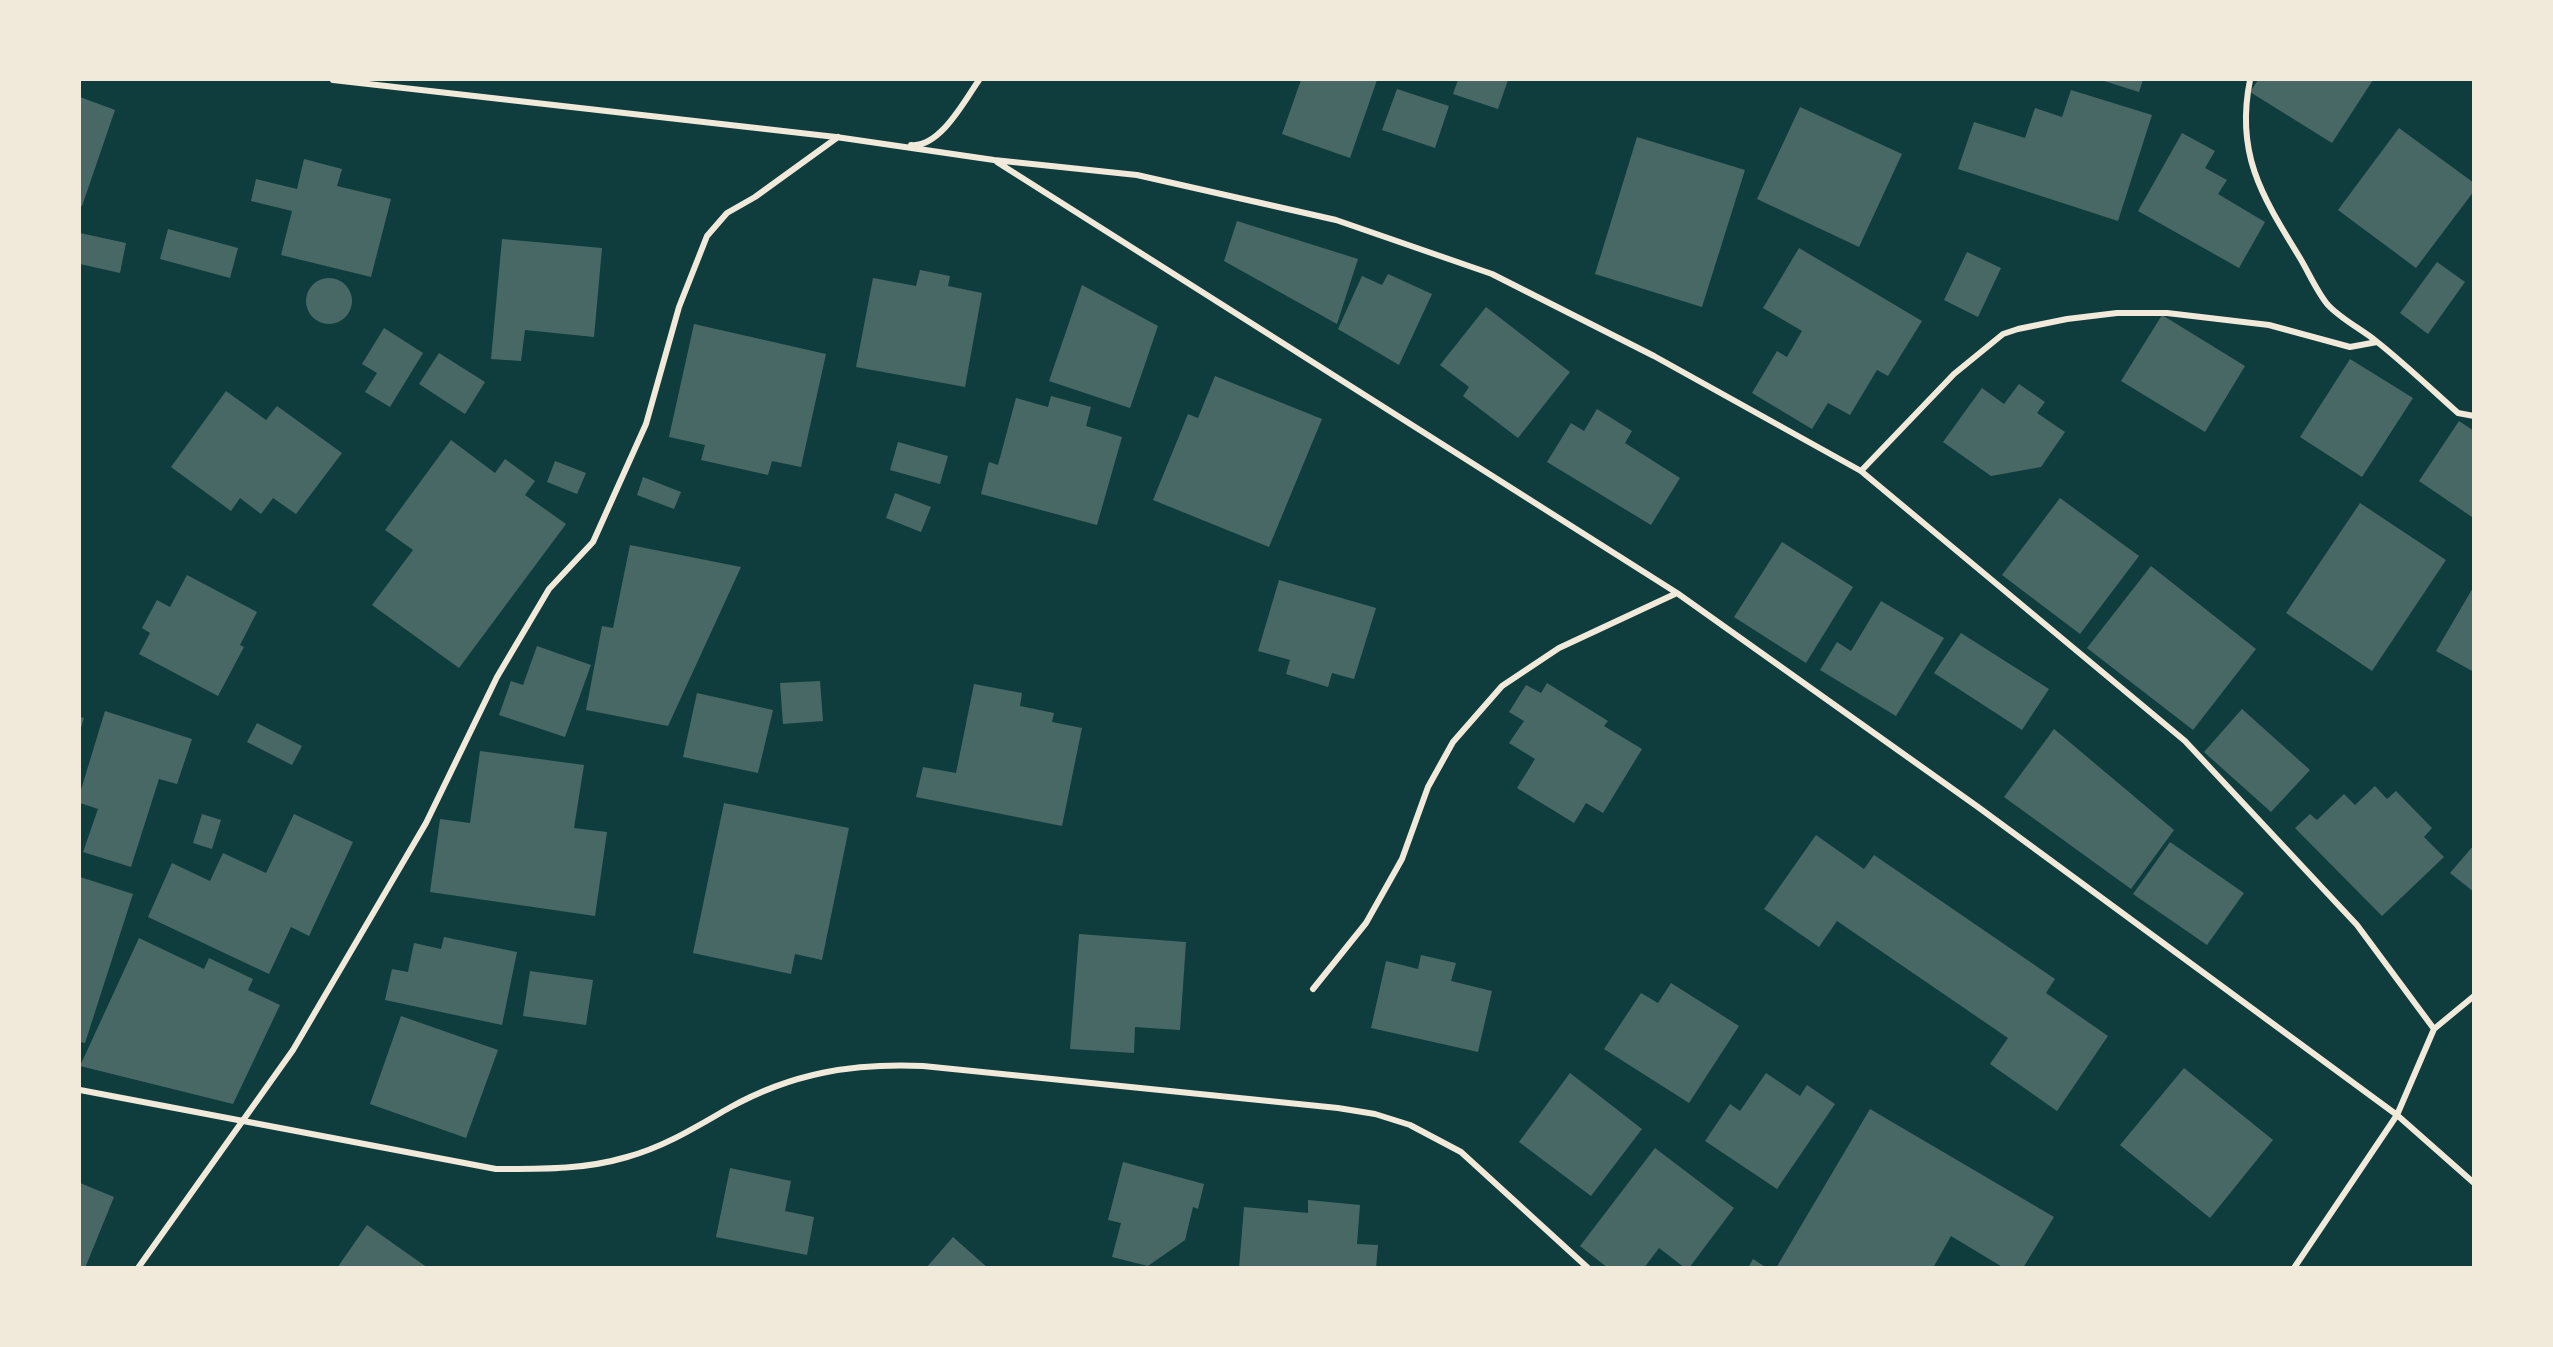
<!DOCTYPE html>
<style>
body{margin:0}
#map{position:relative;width:2553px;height:1347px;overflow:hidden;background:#0f3d3e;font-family:Roboto,sans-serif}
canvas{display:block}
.frame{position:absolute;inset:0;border:81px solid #f1e9da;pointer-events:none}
</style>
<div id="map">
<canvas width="2553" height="1347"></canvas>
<div class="frame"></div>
</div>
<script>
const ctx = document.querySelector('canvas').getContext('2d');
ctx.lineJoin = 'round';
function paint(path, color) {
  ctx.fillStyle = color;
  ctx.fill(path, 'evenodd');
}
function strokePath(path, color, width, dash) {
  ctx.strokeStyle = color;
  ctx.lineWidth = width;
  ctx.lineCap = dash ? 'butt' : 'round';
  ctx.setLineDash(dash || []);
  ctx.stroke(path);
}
const building = new Path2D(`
 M1301,80h76l-27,78 -68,-24z
 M1458,80h50l-10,29 -45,-15z
 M2101,80h42l-4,12z
 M2258,80h115l-41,63 -82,-51z
 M1397,89l52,17 -14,42 -53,-18z
 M2071,90l81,25 -34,106 -160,-52 16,-47 51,16 10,-30 27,9z
 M80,97l35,13 -33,96 -2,-1z
 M1800,107l102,47 -43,93 -102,-48z
 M2399,128l75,55v8l-58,77 -78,-58z
 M2182,133l33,18 -10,17 22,12 -9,14 47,28 -26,46 -101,-57z
 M1637,137l108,33 -43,137 -107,-33z
 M304,159l38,10 -5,17 54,13 -20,78 -90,-22 11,-44 -41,-10 5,-22 41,10z
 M1237,221l121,38 -21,65 -113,-63z
 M168,229l70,19 -8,30 -70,-19z
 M80,233l46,10 -6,30 -40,-9z
 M502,239l100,9 -8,89 -69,-7 -4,31 -30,-2z
 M1799,248l123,73 -34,55 -11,-6 -27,45 -22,-12 -16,26 -60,-36 25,-42 10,6 15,-26 -39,-23z
 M1967,252l34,16 -23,49 -34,-17z
 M2437,262l28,20 -37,52 -28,-21z
 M920,270l30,6 -2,10 34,7 -17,94 -109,-20 17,-89 43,8z
 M1388,274l44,20 -33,71 -61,-36 24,-53 20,9z
 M306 301a23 23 0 1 1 46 0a23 23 0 1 1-46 0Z
 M1082,285l76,41 -28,82 -81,-27z
 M1486,307l84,65 -52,66 -55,-42 6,-9 -29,-22z
 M2162,315l83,51 -40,66 -84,-51z
 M694,324l132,30 -25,113 -29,-6 -4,14 -67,-15 4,-15 -36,-8z
 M384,328l39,25 -33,54 -25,-15 12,-19 -15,-9z
 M439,353l46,29 -20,32 -46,-30z
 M2350,359l63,39 -51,79 -62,-40z
 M1215,376l107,43 -53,128 -116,-47 35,-86 10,4z
 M2019,384l26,18 -8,11 28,19 -24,35 -50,9 -48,-34 39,-54 22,16z
 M226,391l40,29 11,-14 65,47 -46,61 -23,-16 -12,16 -21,-16 -9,13 -60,-44z
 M1051,396l40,11 -5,19 36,11 -25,88 -116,-31 8,-32 9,3 18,-67 32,9z
 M1597,409l35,22 -7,12 55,35 -29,47 -104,-63 24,-39 13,8z
 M2459,421l15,10v84l-2,2 -53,-36z
 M451,440l44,33 10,-14 30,22 -10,14 41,29 -107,144 -87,-63 41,-55 -28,-20z
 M898,442l50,14 -8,28 -50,-14z
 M555,461l31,12 -9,21 -30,-12z
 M643,477l38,15 -7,17 -37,-14z
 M895,493l36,14 -10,25 -35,-14z
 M2060,498l79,58 -59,78 -78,-59z
 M2360,503l86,57 -74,111 -86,-58z
 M1782,542l71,45 -47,76 -72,-46z
 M630,545l111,22 -73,159 -82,-16 16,-84 11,2z
 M2151,566l105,83 -63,81 -106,-82z
 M187,575l70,37 -17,33 4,2 -26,49 -79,-42 11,-21 -8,-5 15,-28 13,7z
 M1279,580l97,28 -22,71 -22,-6 -4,14 -42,-13 4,-14 -32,-9z
 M2474,586v86l-38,-21z
 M1881,601l63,37 -48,78 -76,-46 17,-28 14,9z
 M1961,633l88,56 -27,41 -88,-57z
 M537,646l54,19 -26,72 -66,-22 12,-34 12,4z
 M820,681l3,40 -40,3 -3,-41z
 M1547,683l61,38 -4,5 38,23 -39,64 -17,-10 -12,20 -57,-35 18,-29 -26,-16 15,-22 -15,-9 17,-27 15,8z
 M974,684l48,9 -2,13 34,7 -2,9 30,6 -20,98 -146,-29 7,-30 33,6z
 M697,693l76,17 -15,63 -75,-16z
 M2242,709l68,61 -39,42 -67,-60z
 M105,711l87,28 -15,45 -18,-5 -28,88 -48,-15 15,-43 -18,-6v-10z
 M80,717l4,1 -4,13z
 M257,723l45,23 -10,19 -45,-23z
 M2054,729l120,101 -43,59 -127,-92z
 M480,751l104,14 -10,63 33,4 -12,84 -165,-24 10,-73 30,4z
 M2375,786l12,13 9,-8 36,37 -8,9 20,20 -62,59 -87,-88 15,-14 7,6 27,-26 11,11z
 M724,803l125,25 -27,132 -27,-6 -4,20 -98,-21z
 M202,814l19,6 -9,29 -19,-6z
 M294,814l59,28 -44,94 -18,-9 -22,47 -121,-57 24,-54 38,18 13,-28 43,20z
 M1816,835l48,34 10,-14 181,124 -9,14 62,43 -51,75 -67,-47 18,-26 -171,-117 -18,26 -55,-38z
 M2170,842l74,51 -37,52 -74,-51z
 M2474,845v47l-24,-19z
 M80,877l53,17 -48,149 -5,-1z
 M1079,934l107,8 -6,88 -45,-3 -1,26 -64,-4z
 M444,937l73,15 -15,73 -117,-25 7,-31 16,3 6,-29 27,6z
 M139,938l65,31 5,-11 44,21 -5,11 32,15 -47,99 -153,-38z
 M1421,955l35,8 -5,18 41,10 -14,61 -107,-24 15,-67 32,8z
 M530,971l63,9 -7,45 -63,-9z
 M1671,983l68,43 -50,77 -85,-54 37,-56 17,10z
 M401,1016l97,34 -32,88 -96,-34z
 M2184,1068l89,72 -63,78 -90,-73z
 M1570,1073l72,56 -51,67 -72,-54z
 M1766,1073l34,23 7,-11 28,19 -58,85 -72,-48 25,-37 10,7z
 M1870,1109l184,108 -31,51h-19l-53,-32 -18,32h-157z
 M1655,1148l79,60 -45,60h-4l-26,-20 -15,20h-36l-28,-22z
 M1123,1162l81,22 -6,25 -5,-2 -8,33 -37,26 -36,-9 9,-34 -13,-3z
 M730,1168l61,13 -6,30 29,6 -7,38 -91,-18z
 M80,1183l34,14 -29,71h-5z
 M1308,1200l52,5 -3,39 21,1 -2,23h-137l5,-61 64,6z
 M367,1225l61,43h-91z
 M953,1237l35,31h-62z
 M1753,1259l14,9h-19z`);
const minor = new Path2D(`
 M333,80l503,57 158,23 143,15 199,45 156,54 162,82 207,115 324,270 172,184 77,104
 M2250,80c-15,74 12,116 50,178 9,15 17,34 28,47 13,14 33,24 48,36 28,22 55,48 82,72l16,3
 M911,145c29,3 54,-45 68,-65
 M997,162l680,431 301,214 419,308 77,68
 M1861,471l93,-97 49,-40 15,-5 49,-10 50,-6h50l102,12 81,22 27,-5
 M1313,989l53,-66 36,-64 26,-72 25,-45 49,-56 57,-38 118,-55
 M80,1090l416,79c45,0 87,1 131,-12 37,-10 69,-30 102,-49 63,-35 123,-45 194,-42l415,42 37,6 35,11 51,27 127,116
 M138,1268l155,-218 133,-227 71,-146 52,-88 44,-47 53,-118 33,-117 28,-71 20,-23 28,-16 83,-60
 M2294,1268l103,-153 37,-86 40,-33`);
paint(building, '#486865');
strokePath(minor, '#f1e9da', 6);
</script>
